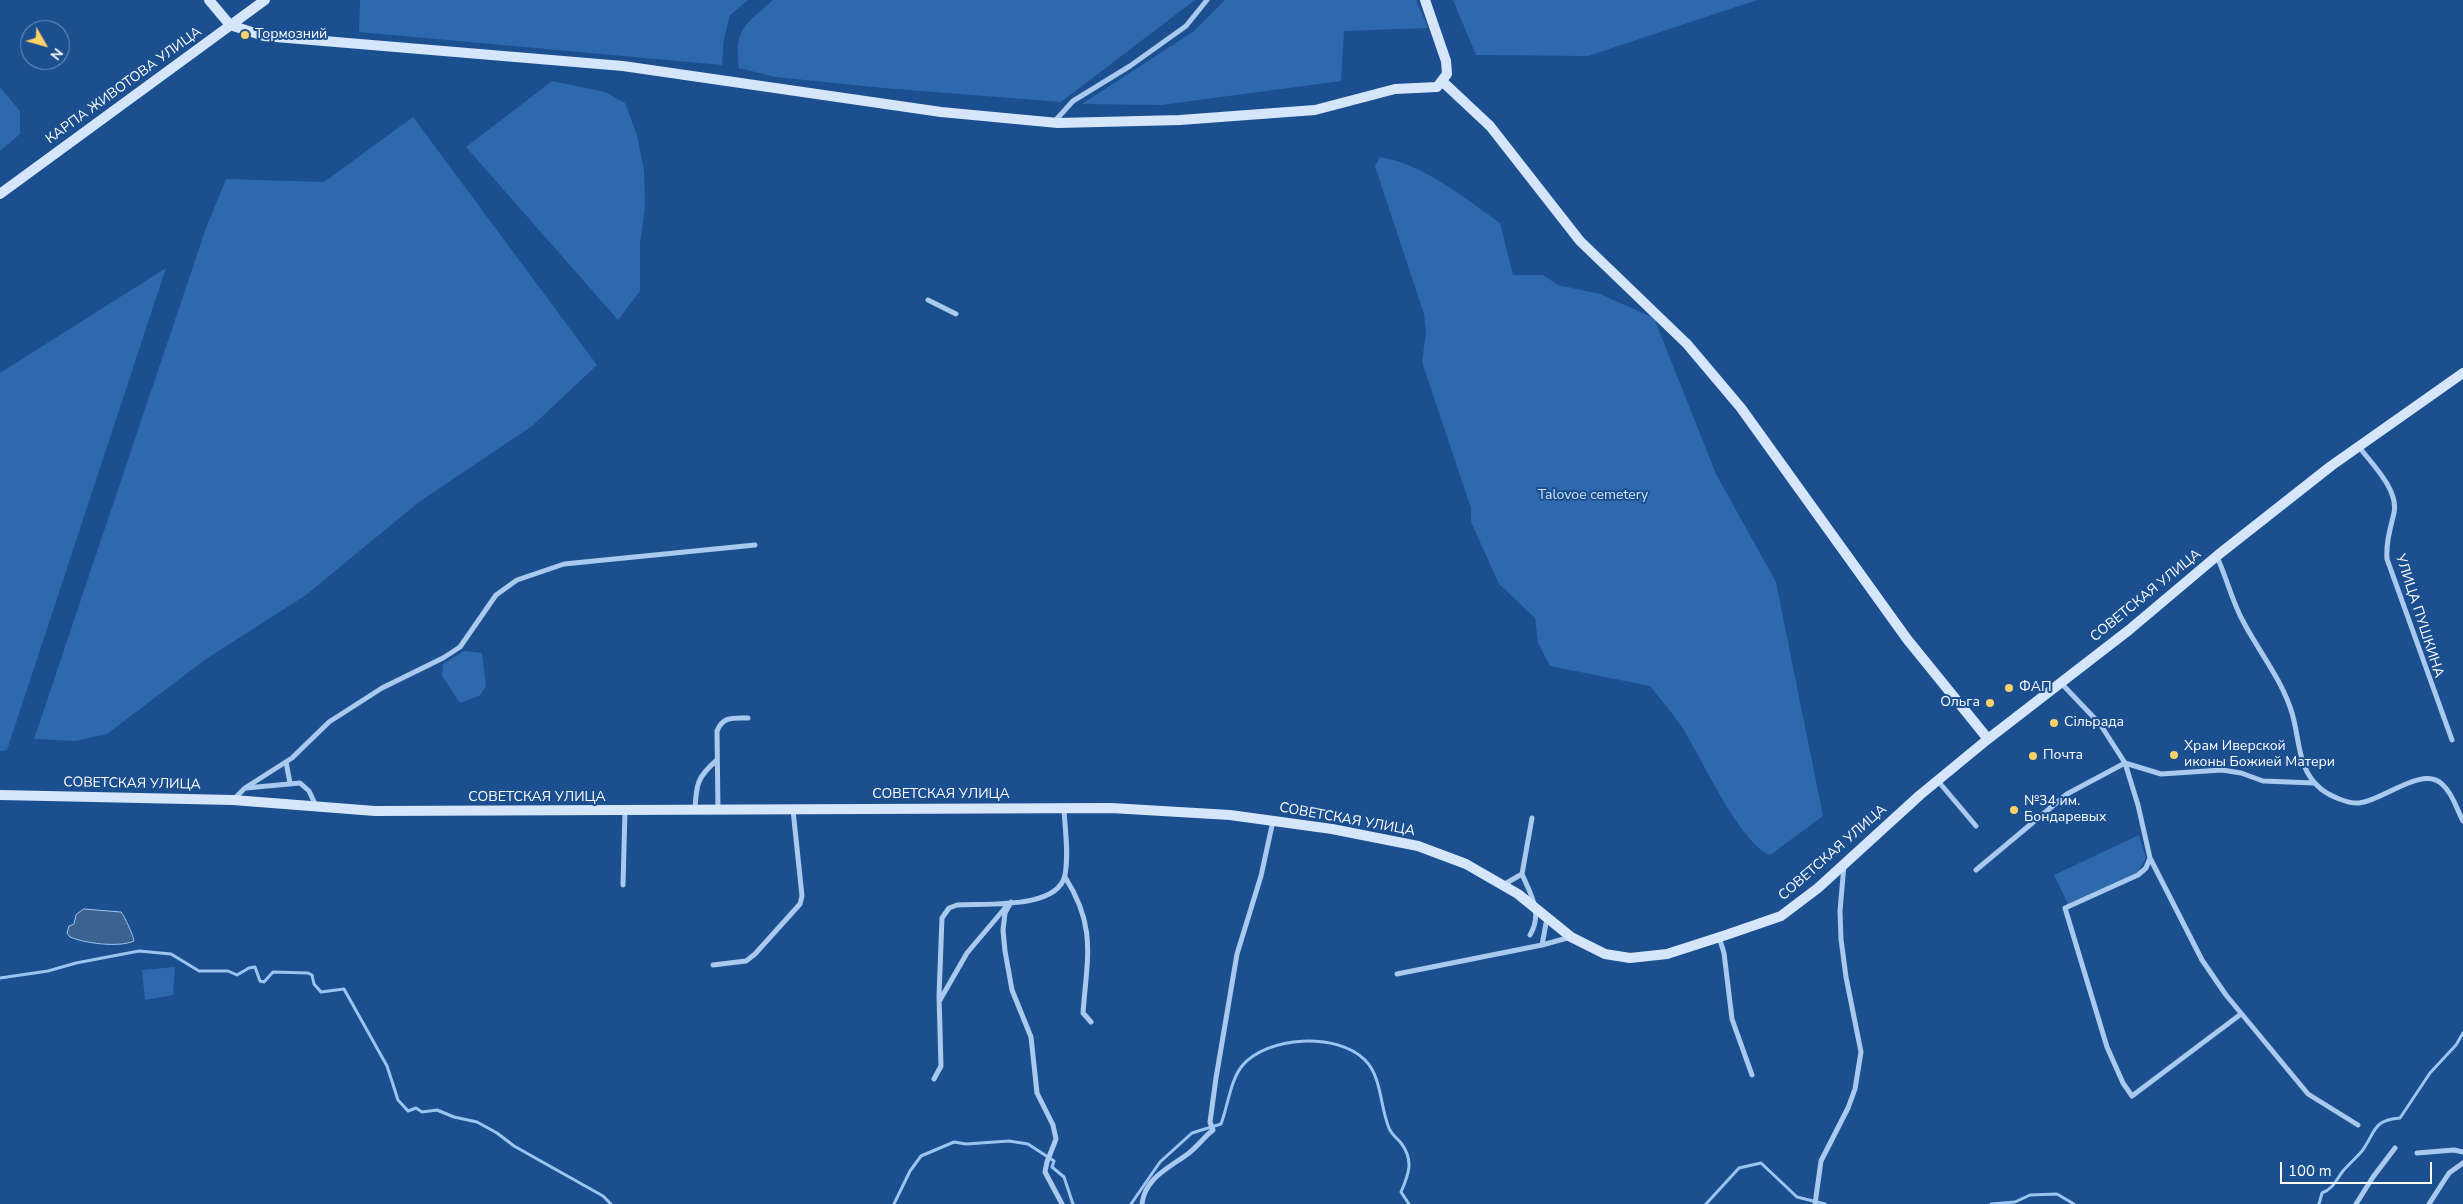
<!DOCTYPE html>
<meta charset="utf-8">
<style>
body{margin:0}
#map{position:relative;width:2463px;height:1204px;overflow:hidden;background:#1b4f8f;font-family:"Nunito Sans",sans-serif}
canvas{display:block}
.north{position:absolute;left:20px;top:20px;width:50px;height:50px;box-sizing:border-box;background:#1b4f8f;border:1px solid #7695bc;border-radius:50%;rotate:128deg;font-size:14px;font-weight:700;line-height:20px;text-align:center;color:#fff}
.north::after{content:'';display:block;margin:auto;width:18px;height:22px;background:#ffd166;clip-path:polygon(50% 0,100% 100%,50% 72%,0 100%)}
.scale{position:absolute;left:2280px;top:1162px;width:152px;height:22px;box-sizing:border-box;border:2px solid #fff;border-top:0;padding-left:6px;font-size:15px;line-height:18px;white-space:nowrap;color:#fff;-webkit-text-stroke:4px #1b4f8f;paint-order:stroke}
</style>
<div id="map">
<canvas width="2463" height="1204"></canvas>
<div class="north">N</div>
<div class="scale">100 m</div>
</div>
<script>
const ctx = document.querySelector('canvas').getContext('2d');
ctx.lineJoin = 'round';
function paint(path, color) {
  ctx.fillStyle = color;
  ctx.fill(path, 'evenodd');
}
function strokePath(path, color, width, dash) {
  ctx.strokeStyle = color;
  ctx.lineWidth = width;
  ctx.lineCap = dash ? 'butt' : 'round';
  ctx.setLineDash(dash || []);
  ctx.stroke(path);
}
function label(font, color, halo, rows, align = 'center') {
  ctx.font = font + ' "Nunito Sans",sans-serif';
  ctx.lineWidth = 4;
  ctx.setLineDash([]);
  ctx.textBaseline = 'middle';
  ctx.strokeStyle = halo;
  ctx.fillStyle = color;
  for (const [text, x, y, turn = 0] of rows) {
    ctx.save();
    ctx.translate(x, y);
    ctx.rotate((+turn || 0) * Math.PI / 180);
    ctx.textAlign = isNaN(turn) ? turn : align;
    if (halo) ctx.strokeText(text, 0, 0);
    ctx.fillText(text, 0, 0);
    ctx.restore();
  }
}
const green = new Path2D(`
 M360,0h388l-18,15 -6,23 -2,27 -363,-33z
 M773,0h422l-134,102 -177,-14 -109,-11 -36,-9c-5,-40 6,-43 34,-68z
 M1225,0h191l12,28 -84,3 -3,50 -180,24 -79,-1 112,-73z
 M1453,0h304l-169,56 -112,-1z
 M552,81l53,11 20,11 12,32 7,36 1,35 -5,38v47l-22,29 -152,-173z
 M0,87l20,24v23l-20,17z
 M413,117l184,248 -65,61 -113,76 -113,93 -100,64 -99,75 -31,7 -42,-2 172,-511 20,-49 98,3z
 M1380,157c45,8 83,40 120,66l13,52h30l15,10 42,9 54,24 62,156 60,108 47,234 -53,39c-29,-11 -67,-93 -85,-123 -10,-16 -23,-31 -35,-46l-100,-20 -12,-23 -3,-25 -36,-34 -28,-62v-14l-49,-146 4,-30 -2,-18 -49,-148z
 M166,268l-159,482 -7,1v-378z
 M464,651l18,2 4,34 -7,9 -19,7 -18,-27 1,-12z
 M2139,835l7,23 -9,15 -69,31 -14,-29z
 M175,967l-2,28 -28,5 -3,-30z`);
const water = new Path2D(`
 M84,909l37,3c3,3 13,25 13,29 -16,7 -50,2 -64,-4l-3,-4 2,-7 5,-2 2,-9z`);
const stream = new Path2D(`
 M0,978l48,-7 28,-8 63,-12 32,3 28,17h29l9,4 12,-7 6,-1 5,14 4,1 9,-10 35,1 4,2 2,9 7,8 23,-3 43,77 11,34 10,11 8,-3 6,4 15,-2 17,7 23,5 20,11 17,13 89,50 8,8
 M894,1204l16,-33 11,-15 33,-14 12,2 43,-3 19,3 26,17 -2,6 12,10 9,27
 M1131,1204l29,-42 32,-29 29,-9c7,-18 9,-43 21,-58 25,-30 95,-34 123,-6 17,17 15,47 24,68 2,6 8,10 12,15 13,17 8,31 0,49l8,12
 M1706,1204l33,-36 22,-5 36,34 28,7
 M1991,1204l24,-2 15,-7 27,-1 17,10
 M2319,1204l3,-11c11,-4 14,-13 21,-22 6,-7 13,-13 19,-20 14,-19 10,-31 38,-33l30,-45 26,-28 7,-12`);
const street = new Path2D(`
 M1054,122l19,-21 57,-35 56,-40 21,-26
 M928,300l28,14
 M2359,447c13,17 40,43 35,66 -4,17 -8,29 -7,46l65,181
 M2217,557c10,21 15,45 27,66 16,30 38,57 48,90 8,26 5,57 29,76 9,7 27,15 38,14 24,-2 64,-39 84,-18 10,9 14,25 20,36
 M2061,683l39,41 25,39 13,42 12,53 52,102 24,35 82,99 50,31
 M286,762l4,21
 M1938,781l38,45
 M246,788l54,-5 9,8 7,15
 M233,800l12,-12 47,-30 37,-36 53,-34 61,-30 17,-11 36,-52 21,-15 47,-16 191,-19
 M695,810c1,-25 2,-33 22,-50
 M718,810l-1,-79c6,-15 16,-13 31,-13
 M2150,858l-4,10 -8,7 -73,33 42,139 16,36 9,13 109,-82
 M1976,870l91,-76 58,-31 36,11 61,-4 19,3 22,8 51,2
 M1522,874c9,21 21,39 8,61
 M1065,877c32,50 22,81 18,136l8,9
 M623,885l2,-74
 M1503,885l19,-11 10,-56
 M1011,902l-6,11 -2,17 2,21 7,39 19,47 6,56 16,32 3,14 -9,23 -2,10 17,32
 M1719,937l5,16 8,66 20,56
 M1542,945l5,-27
 M713,965l33,-4 9,-7 45,-50 2,-8 -9,-86
 M1397,974l145,-29 29,-8
 M940,1000l27,-47 38,-45
 M934,1079l7,-13 -2,-70 3,-78 7,-10 8,-3c27,-2 101,5 108,-30 4,-21 0,-45 -1,-66
 M2417,1153l37,-3 9,2
 M1142,1204c3,-27 29,-37 47,-51 9,-7 15,-16 24,-23l-3,-8 6,-44 21,-124 24,-78 12,-55
 M1815,1204l6,-43 27,-53 7,-19 6,-37 -15,-75 -5,-38 -1,-28 4,-46
 M2356,1204l17,-27 22,-29
 M2429,1204l20,-31 14,-10`);
const secondary = new Path2D(`
 M209,0l21,25 34,11 359,30 318,46 117,11 122,-3 135,-10 80,-21 42,-2 10,-13 -1,-13 -21,-61
 M1443,82l47,44 90,115 107,103 54,64 166,231 81,100
 M0,194l265,-194
 M0,795l233,5 142,11 736,-3 119,7 102,14 86,17 48,18 52,30 53,43 34,17 25,4 37,-4 59,-19 55,-19 37,-28 102,-93 68,-56 141,-109 89,-75 113,-89 132,-93`);
const markers = [
 [245,35,5,"#ffd166"],
 [2009,688,5,"#ffd166"],
 [1990,703,5,"#ffd166"],
 [2054,723,5,"#ffd166"],
 [2174,755,5,"#ffd166"],
 [2033,756,5,"#ffd166"],
 [2014,810,5,"#ffd166"]
];
const poiNames = [
 ["Тормозний",255,35],
 ["ФАП",2019,688],
 ["Ольга",1980,703,"right"],
 ["Сільрада",2064,723],
 ["Храм Иверской",2184,747],
 ["иконы Божией Матери",2184,763],
 ["Почта",2043,756],
 ["№34 им.",2024,802],
 ["Бондаревых",2024,818]
];
const streetNames = [
 ["КАРПА ЖИВОТОВА УЛИЦА",124,86,-36],
 ["СОВЕТСКАЯ УЛИЦА",2146,596,-39],
 ["УЛИЦА ПУШКИНА",2419,616,72],
 ["СОВЕТСКАЯ УЛИЦА",132,784,1],
 ["СОВЕТСКАЯ УЛИЦА",941,795],
 ["СОВЕТСКАЯ УЛИЦА",537,798],
 ["СОВЕТСКАЯ УЛИЦА",1347,820,10],
 ["СОВЕТСКАЯ УЛИЦА",1833,853,-41]
];
const parkNames = [
 ["Talovoe cemetery",1593,496]
];
paint(green, '#2e69ad');
paint(water, '#3c6290');
strokePath(water, '#9cc4f0', 1);
strokePath(stream, '#9cc4f0', 3);
strokePath(street, '#a9c9ee', 5);
strokePath(secondary, '#d6e6fa', 10);
for (const [x, y, r, color] of markers) {
  const dot = new Path2D();
  dot.arc(x, y, r, 0, 2 * Math.PI);
  ctx.fillStyle = color;
  ctx.fill(dot);
  strokePath(dot, '#1b4f8f', 2);
}
label('14px', '#fff', '#1b4f8f', poiNames, 'left');
label('14px', '#fff', '#1b4f8f', streetNames);
label('14px', '#cfe3fa', '#1b4f8f', parkNames);
</script>
